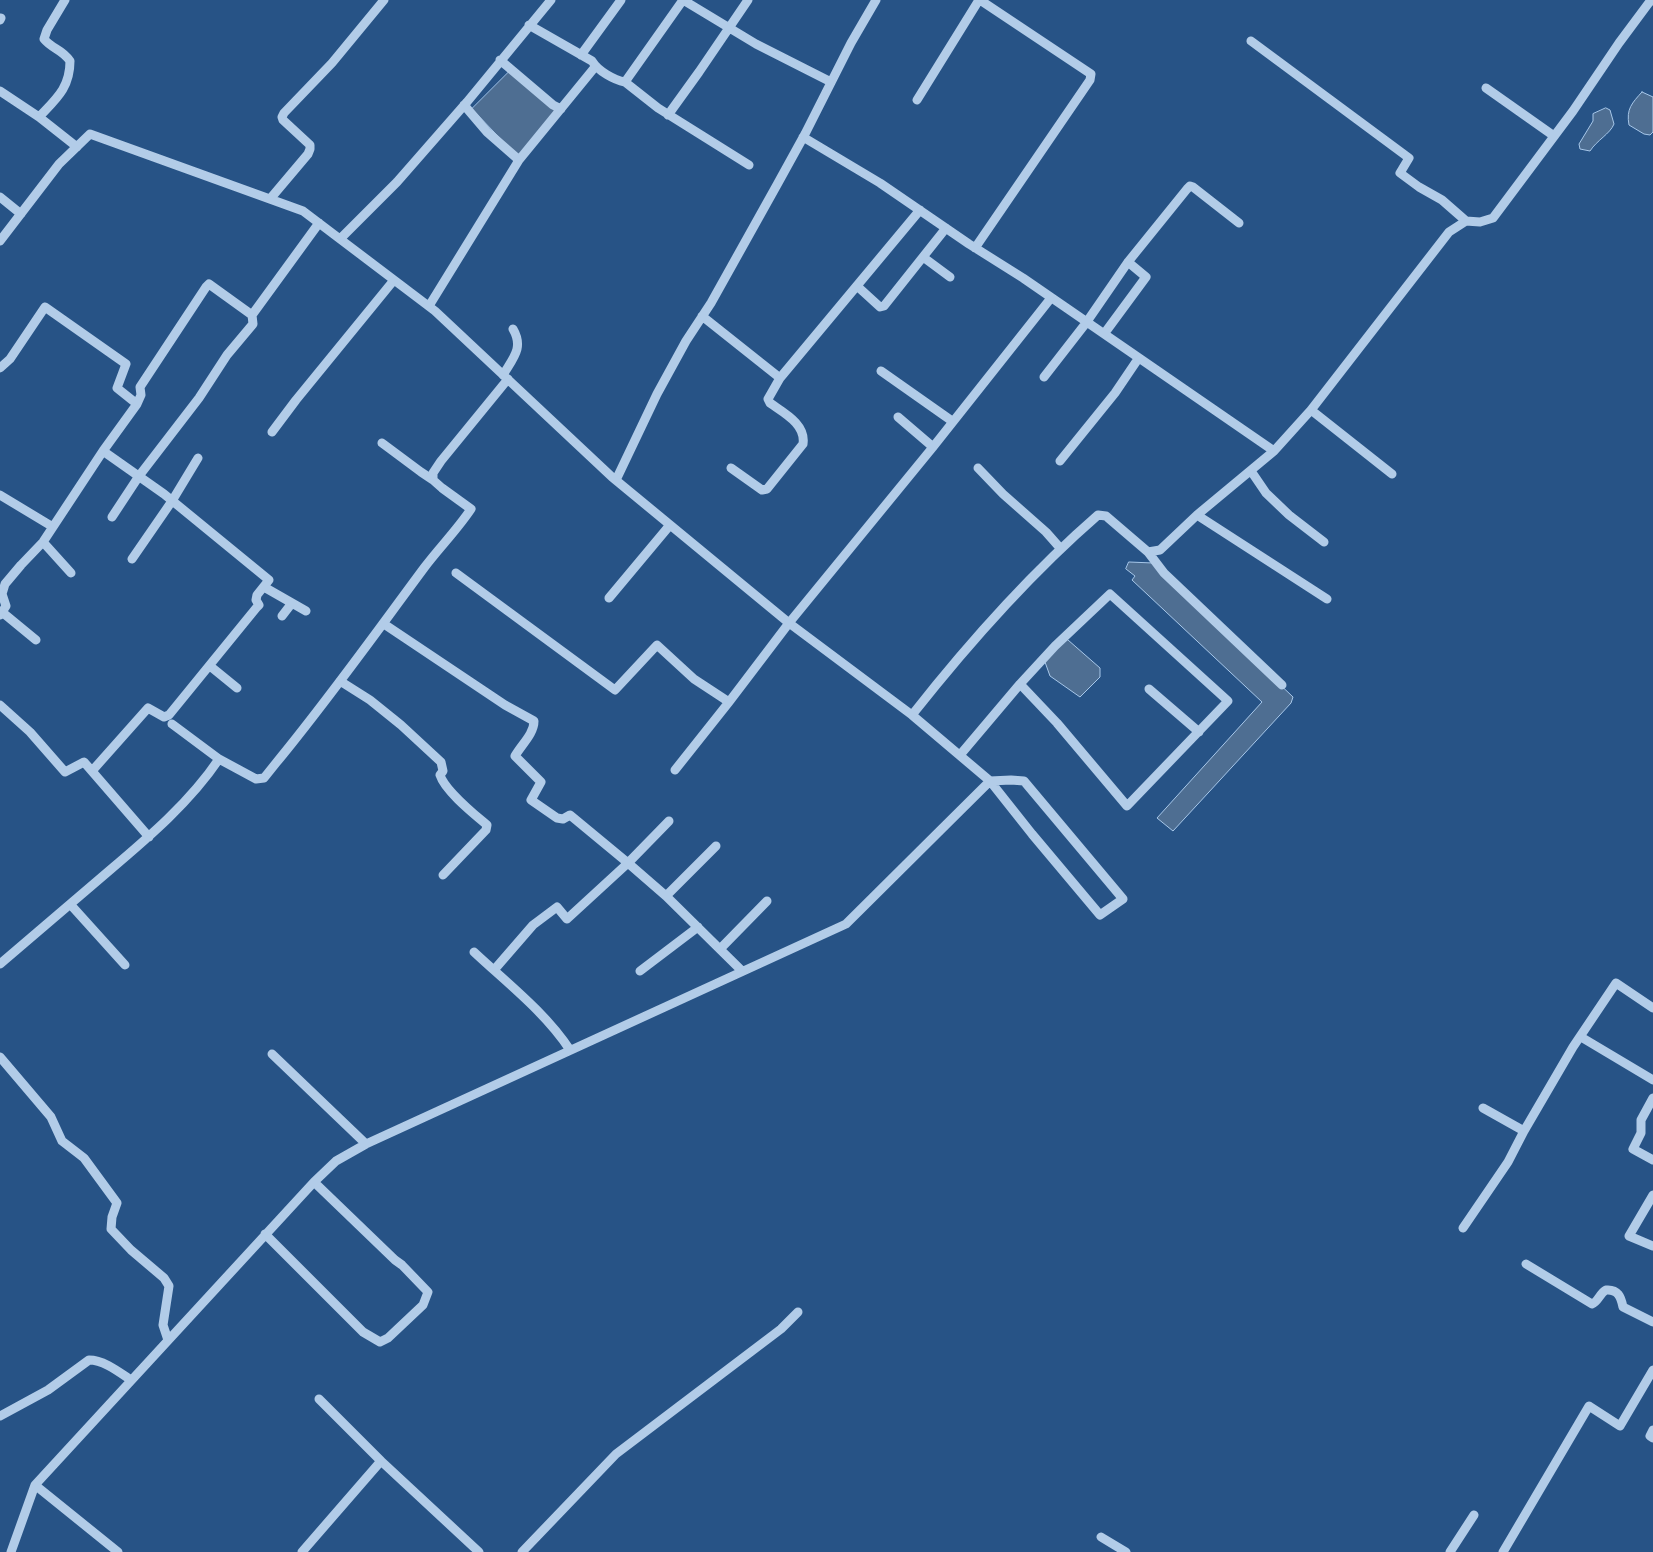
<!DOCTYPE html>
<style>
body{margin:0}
canvas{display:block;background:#275386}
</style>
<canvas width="1653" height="1552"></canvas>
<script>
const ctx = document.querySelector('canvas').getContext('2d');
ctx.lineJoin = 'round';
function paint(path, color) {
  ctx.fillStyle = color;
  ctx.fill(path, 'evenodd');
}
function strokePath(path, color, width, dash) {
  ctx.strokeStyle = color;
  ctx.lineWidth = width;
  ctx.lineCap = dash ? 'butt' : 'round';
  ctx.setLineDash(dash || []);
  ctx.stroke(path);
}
const water = new Path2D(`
 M511,70l49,40 -39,46 -6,-2 -43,-45z
 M1642,92l11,5v35l-3,3 -6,-1 -15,-9c-3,-16 3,-22 13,-33z
 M1606,108l4,2 4,14c-4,10 -17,16 -24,27l-10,-2 -1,-5 14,-23v-7z
 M1129,562l24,1 140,134 -2,6 -118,128 -16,-13 105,-116 -130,-122 3,-4 -9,-7z
 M1068,640l32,28v9l-20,20 -30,-21 -5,-14 10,-13z`);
const minor = new Path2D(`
 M683,0l73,44 75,38
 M0,20l1,-2
 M529,25l63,36c6,10 22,19 33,21l33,26 91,57
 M1251,41l158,117 -9,15 19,14 23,13 24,21
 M581,55l40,-55
 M500,60l53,45 8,4
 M625,82l58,-82
 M1486,88l68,48
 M0,91l39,26 38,30
 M917,100l62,-100
 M464,105l23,27 32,28
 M668,115l31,-43 49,-72
 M39,117c17,-18 31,-29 31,-56 -8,-12 -18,-12 -26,-22l3,-9 18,-30
 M803,137l77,46 89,61 54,34 251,173
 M0,197l21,17
 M270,199l38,-45 2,-5v-4l-27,-25 -1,-3 2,-4 48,-50 52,-63
 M340,239l57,-57 70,-80 84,-102
 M0,241l59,-77 31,-30 213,77 132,100 177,166 177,146 123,92 78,66 -144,143 -480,220 -30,17 -22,21 -279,303 -24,67
 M975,248l115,-168 1,-6 -111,-74
 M923,257l27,20
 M857,286l23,21 4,-1 62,-78
 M429,306l90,-146 76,-93
 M702,316l78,62 140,-168
 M1104,334l42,-57 -18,-15
 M0,368l10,-9 35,-52 81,57 -9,24 20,16
 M881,371l71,50
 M503,375c10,-17 21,-27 10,-46
 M1044,377l42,-54 42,-61 59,-73 3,-3 3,1 46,36
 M1311,410l81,64
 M898,417l35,30
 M272,432l24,-32 98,-120
 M382,443l39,29 12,8
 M1060,461l55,-68 23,-34
 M731,468l31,22 5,-1 36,-45c3,-20 -19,-31 -33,-41l-2,-4 12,-21
 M978,468l25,26 43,38 15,17
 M1251,471l15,22 23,22 35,27
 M616,480l41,-86 29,-53 25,-38 67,-120 27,-49 46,-91 25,-43
 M0,495l53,32
 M1197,515l130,84
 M112,517l27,-41 60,-78 28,-43 26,-31 -1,-9
 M43,542l28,31
 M1148,552l16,21 118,112
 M132,559l40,-58 26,-43
 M456,573l159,117 42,-45 37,34 35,23
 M264,587l42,24
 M609,598l61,-73
 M2,612l34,28
 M0,615l6,-9 -4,-12 3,-10 16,-19 22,-23 60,-91 34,-47 4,-9 -1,-8 66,-100 3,-3 43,31 67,-92
 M282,616l10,-13
 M384,624l121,81 29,16c0,13 -13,24 -19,35l26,26 -10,18 26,18 6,1 7,-4 58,48 41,-42
 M210,666l27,22
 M340,681l30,19 31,25 40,37 2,9 -3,4c5,16 34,39 47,50l-1,5 -43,45
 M1149,689l50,43
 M0,705l30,27 35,40 19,-10 65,75
 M912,715c56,-71 117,-140 186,-200l8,1 42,36 12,-2 37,-35 77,-64 37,-41 138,-178 17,-11 14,1 13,-4 80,-107 46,-68 32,-43 2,1
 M172,724l47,35
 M960,755l60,-71 35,-38 55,-52 118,107 -101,105 -70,-83 -37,-39
 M675,770l54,-68 60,-79 144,-176 118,-149
 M92,771l56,-63 16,9 5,-2 88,-108 2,-2 -3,-5 1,-5 12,-15 -105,-86 -61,-43
 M1011,780l13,1 99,118 -23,16 -68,-81 -42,-53z
 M666,896l50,-50
 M70,904l55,61
 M720,949l47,-48
 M474,952c33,31 71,60 96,98
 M0,964c36,-31 73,-62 110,-94 39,-33 80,-68 109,-111l37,20 8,-1 12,-15c52,-63 99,-129 148,-195 15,-20 33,-38 47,-59l-29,-21 -9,-8v-7l8,-12 67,-82
 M494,970l39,-45 24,-18 10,12 61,-56 38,33 76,75
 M640,971l58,-44
 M1581,1037l72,43
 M272,1054l94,90
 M0,1057l51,60 11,24 22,17 33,45 -5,14 -1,12 20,21 33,28 5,8 -6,39 5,15
 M1653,1098l-12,22v13l-8,16 20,11
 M1524,1131l49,-84 43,-64 37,25
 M1653,1195l-24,41 24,10
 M1463,1228l45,-66 16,-31 -41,-23
 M265,1234l98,98 17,10 8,-4 35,-33 5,-13 -26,-27 -7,-5 -81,-78
 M1526,1264l66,40c6,-2 8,-11 14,-14 12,-1 15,7 17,17l30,15
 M319,1399l62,62
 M0,1416l48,-26 41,-30c15,0 30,12 42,20
 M1653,1430l-3,6 3,2
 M35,1485l83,67
 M1101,1537l25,15
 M302,1552l79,-91 98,91
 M522,1552l94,-98 165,-125 17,-17
 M1450,1552l24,-37
 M1503,1552l86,-146 31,20 33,-56`);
paint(water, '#4e6e92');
strokePath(water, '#a7c7e9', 1);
strokePath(minor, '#b2cce8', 9);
</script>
